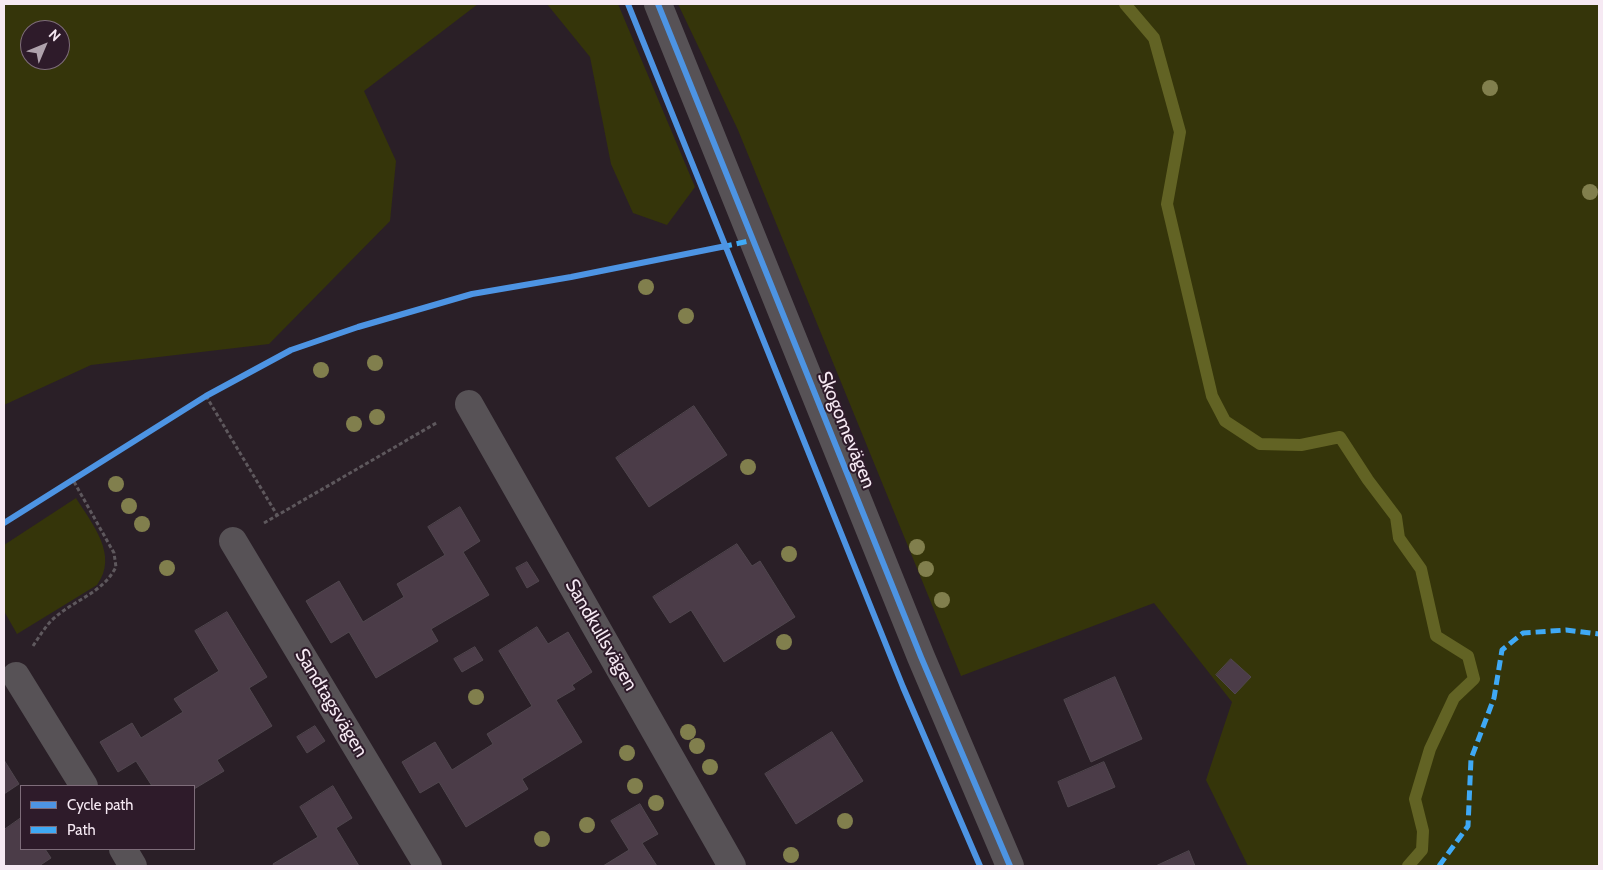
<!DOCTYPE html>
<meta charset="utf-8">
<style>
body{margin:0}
#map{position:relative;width:1603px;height:870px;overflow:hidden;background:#2a1f27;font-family:Cabin,sans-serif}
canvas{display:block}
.frame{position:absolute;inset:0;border:5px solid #f6e9f3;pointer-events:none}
.legend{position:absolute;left:20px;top:785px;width:175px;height:65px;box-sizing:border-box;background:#2e1b2a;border:1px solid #7e6d7a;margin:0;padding:6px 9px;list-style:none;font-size:15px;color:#f6e9f3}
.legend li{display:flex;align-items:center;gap:10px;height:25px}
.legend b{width:25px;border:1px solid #7e6d7a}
.north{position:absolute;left:20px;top:20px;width:50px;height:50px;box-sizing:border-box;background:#2e1b2a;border:1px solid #7e6d7a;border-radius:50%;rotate:45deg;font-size:14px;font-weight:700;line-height:20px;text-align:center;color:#f6e9f3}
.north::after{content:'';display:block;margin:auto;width:18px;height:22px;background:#afa2ac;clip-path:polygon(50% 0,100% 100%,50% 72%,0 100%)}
</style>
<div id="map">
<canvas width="1603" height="870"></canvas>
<div class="frame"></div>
<ul class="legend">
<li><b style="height:6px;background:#4d94e3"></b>Cycle path</li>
<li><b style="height:6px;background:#3fa9f5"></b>Path</li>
</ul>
<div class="north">N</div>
</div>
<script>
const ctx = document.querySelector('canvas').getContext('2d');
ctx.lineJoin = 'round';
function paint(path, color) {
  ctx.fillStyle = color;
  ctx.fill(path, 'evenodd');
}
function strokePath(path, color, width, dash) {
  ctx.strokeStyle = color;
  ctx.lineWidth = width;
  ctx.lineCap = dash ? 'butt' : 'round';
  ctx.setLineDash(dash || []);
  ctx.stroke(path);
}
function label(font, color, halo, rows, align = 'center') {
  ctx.font = font + ' Cabin,sans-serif';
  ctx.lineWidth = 4;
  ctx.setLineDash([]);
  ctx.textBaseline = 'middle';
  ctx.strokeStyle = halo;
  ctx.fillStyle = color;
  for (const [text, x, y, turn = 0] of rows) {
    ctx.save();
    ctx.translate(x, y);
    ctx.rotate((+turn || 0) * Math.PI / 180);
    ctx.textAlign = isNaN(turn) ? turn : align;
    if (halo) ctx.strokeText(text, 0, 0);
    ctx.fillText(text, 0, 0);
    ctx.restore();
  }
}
const green = new Path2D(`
 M4,4h474l-114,87 32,70 -6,60 -121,123 -178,21 -87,40zM30,30h30v30h-30z
 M547,4h71l77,183 -28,38 -34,-12 -22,-49 -21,-107z
 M678,4h921v862h-351l-42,-86 26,-78 -78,-99 -193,73 -223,-546z
 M76,498c16,26 43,57 21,87l-80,49 -13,-23v-66z`);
const stream = new Path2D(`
 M1125,4l29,34 26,94 -13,72 45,192 13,25 35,23 41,1 39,-8 28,43 28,37 3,21 22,31 15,67 32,20 6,23 -20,19 -24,51 -15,50 8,32 -1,19 -14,16`);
const building = new Path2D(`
 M694,406l33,49 -78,52 -33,-49z
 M460,507l20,34 -17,11 26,43 -58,34 7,12 -62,37 -27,-46 -18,11 -25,-42 33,-20 24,41 41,-25 -7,-13 48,-29 -17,-28z
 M737,544l15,22 8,-5 35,56 -71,45 -33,-52 -21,13 -17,-26z
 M527,562l12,19 -12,7 -11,-20z
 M227,612l40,65 -18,11 23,38 -55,34 7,11 -30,18v-3h-42l-16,-25 -18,11 -18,-30 32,-19 9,15 42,-26 -9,-13 45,-28 -24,-40z
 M537,627l11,17 20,-12 24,40 -20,13 3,4 -19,11 26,42 -60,37 6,10 -62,38 -27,-45 -19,11 -18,-31 33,-20 17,28 41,-26 -6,-10 45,-28 -33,-55z
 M475,647l8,13 -21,12 -8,-13z
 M1231,659l20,18 -16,17 -19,-19z
 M1115,677l27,62 -51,23 -27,-62z
 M315,726l10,15 -18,12 -10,-16z
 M832,732l31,49 -67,43 -31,-50z
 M4,760l15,24 -15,10z
 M1104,762l11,25 -47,20 -10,-25z
 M333,786l19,32 -16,10 23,38h-85l-1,-2 45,-27 -18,-30z
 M640,804l18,30 -16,9 15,23h-54l26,-16 -18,-29z
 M21,818v31h24l6,9 -12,8h-35v-36z
 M1189,851l6,15h-39z`);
const path = new Path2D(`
 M206,396l71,119
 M264,523l174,-101
 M33,646c6,-9 12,-19 19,-26 21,-20 50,-26 64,-53l-2,-14 -41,-73`);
const minor = new Path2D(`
 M469,404l263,462
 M233,541l195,325
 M16,676l68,110
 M123,849l10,17`);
const tertiary = new Path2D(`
 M658,4l263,653 89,209`);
const quiet = new Path2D(`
 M722,247l31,-7
 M1439,866l29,-40 3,-67 23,-61 8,-48 21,-17 43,-3 33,4`);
const cycleway = new Path2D(`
 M628,4l275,683 77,179
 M658,4l263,653 89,209
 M4,523l202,-127 85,-46 67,-23 114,-33 99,-17 155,-31`);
const trees = [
 [1490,88],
 [1590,192],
 [646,287],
 [686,316],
 [375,363],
 [321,370],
 [377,417],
 [354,424],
 [748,467],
 [116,484],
 [129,506],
 [142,524],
 [917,547],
 [789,554],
 [167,568],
 [926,569],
 [942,600],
 [784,642],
 [476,697],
 [688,732],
 [697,746],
 [627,753],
 [710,767],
 [635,786],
 [656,803],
 [845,821],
 [587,825],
 [542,839],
 [791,855]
];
const streetNames = [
 ["Skogomevägen",846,430,68],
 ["Sandkullsvägen",601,635,60],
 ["Sandtagsvägen",331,703,59]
];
paint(green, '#35350a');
strokePath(stream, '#626324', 12);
paint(building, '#4b3c48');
strokePath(building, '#50474e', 1);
strokePath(path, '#5e585d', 3, [4, 2.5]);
strokePath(minor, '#575256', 28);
strokePath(tertiary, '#575256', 28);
strokePath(quiet, '#3fa9f5', 5, [10, 5]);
strokePath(cycleway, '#4d94e3', 6);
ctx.fillStyle = '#817f4d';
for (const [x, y] of trees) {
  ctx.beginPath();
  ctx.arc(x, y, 8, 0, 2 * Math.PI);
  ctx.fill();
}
label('19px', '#f6e9f3', '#2e1b2a', streetNames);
</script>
